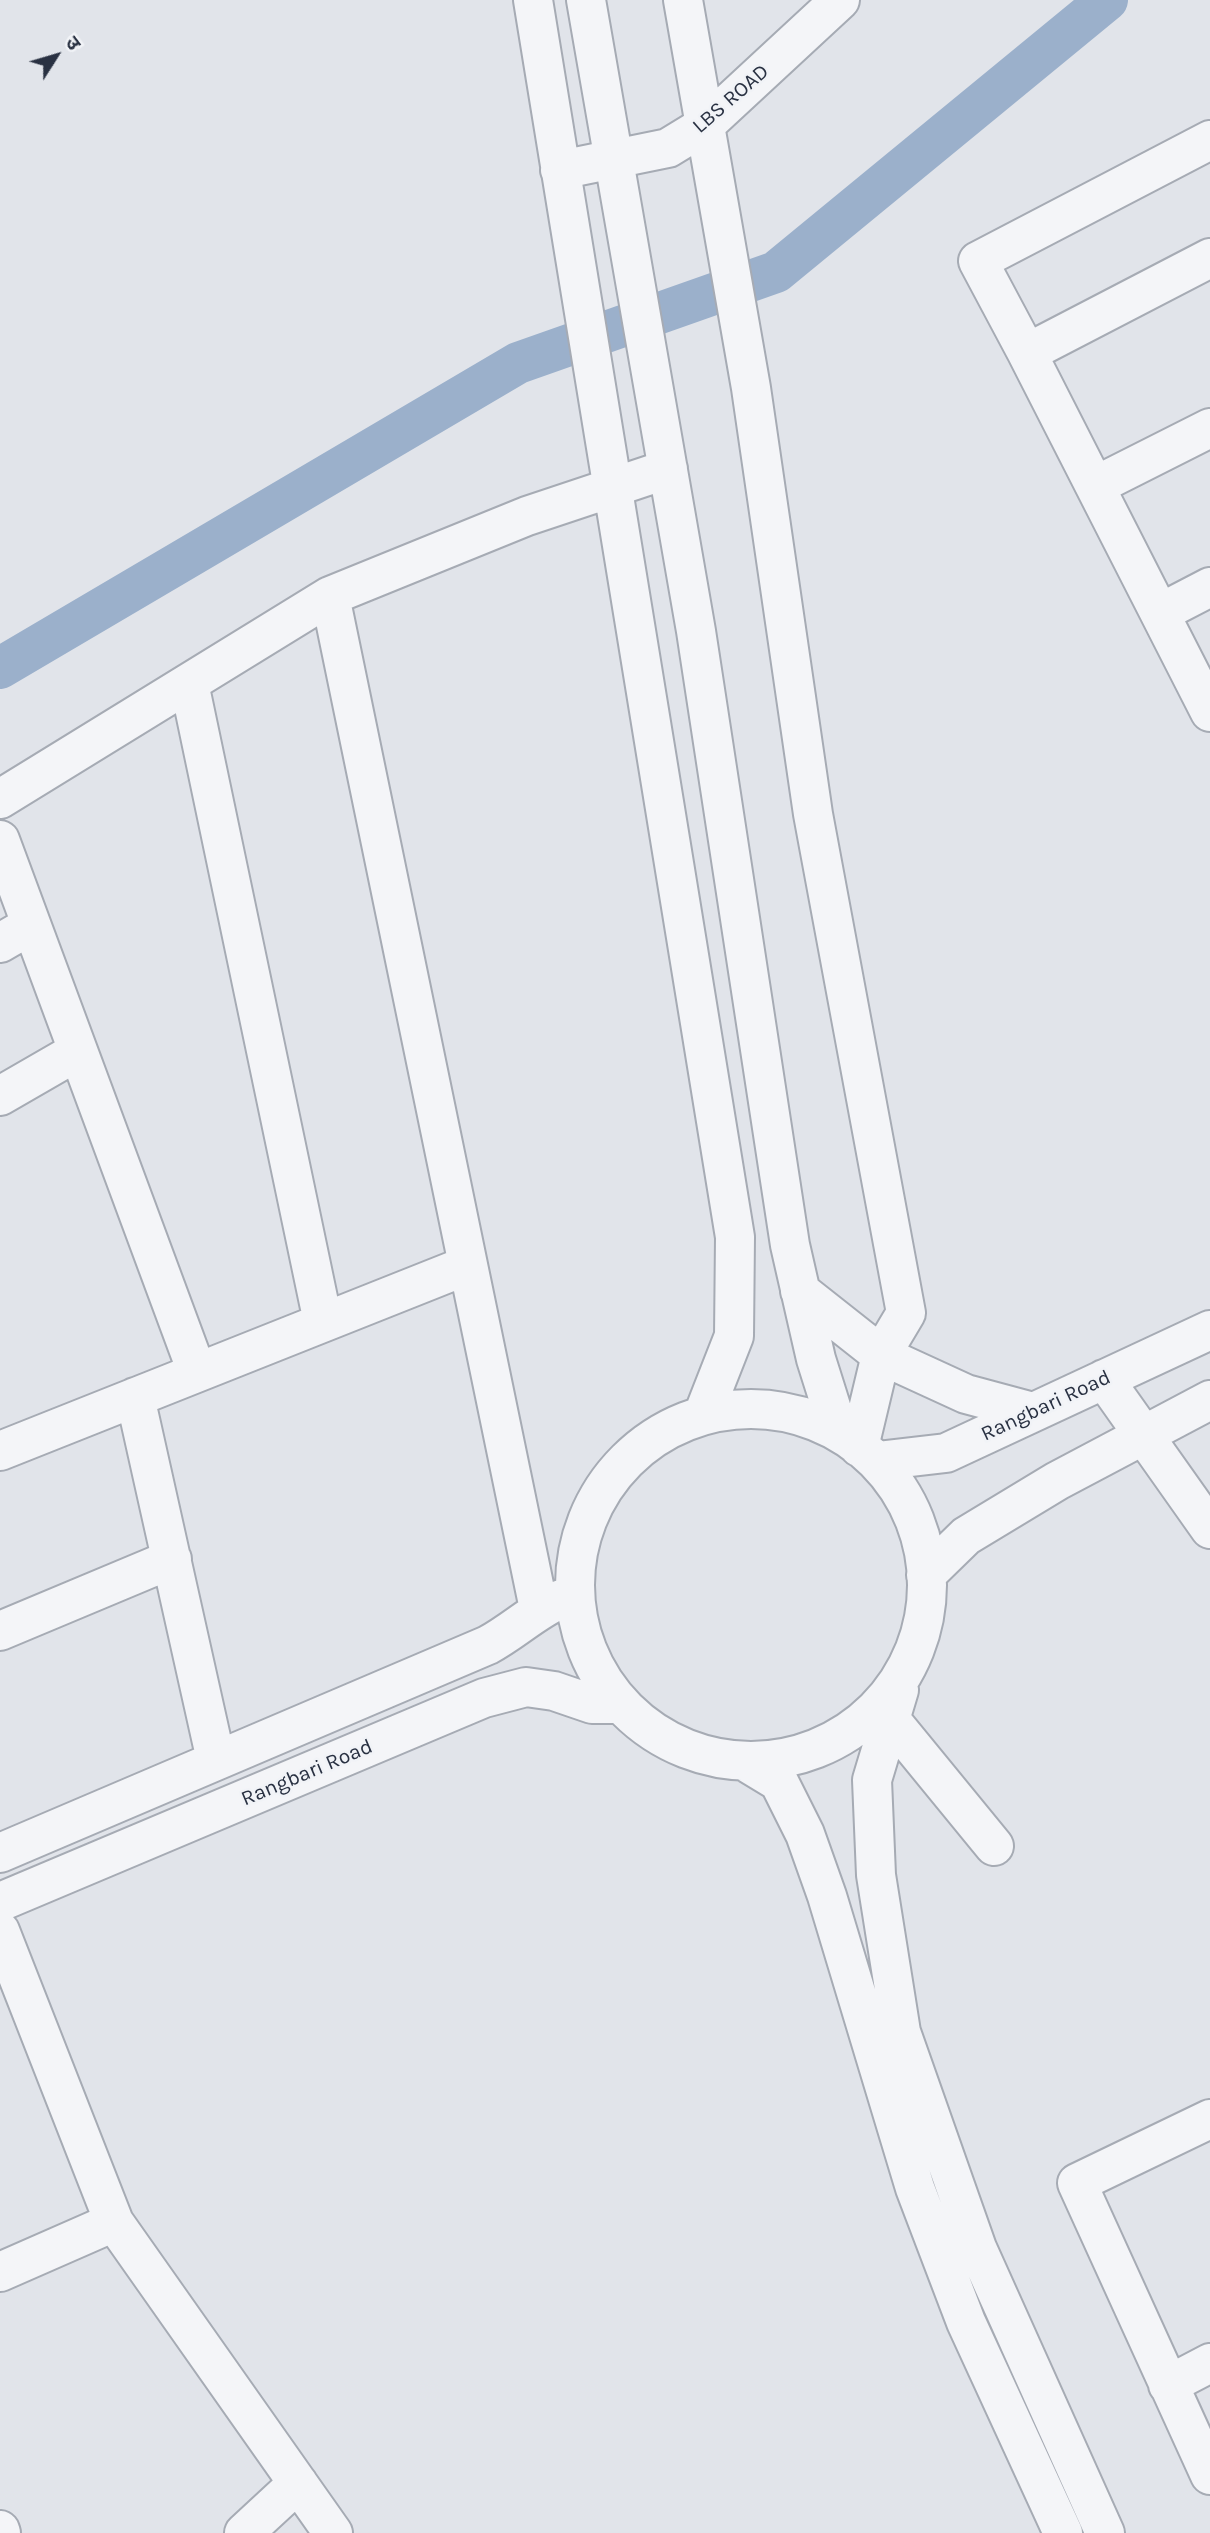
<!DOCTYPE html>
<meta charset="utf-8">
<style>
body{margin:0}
#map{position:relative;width:1210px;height:2533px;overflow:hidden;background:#e1e4ea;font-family:Karla,"Noto Sans Devanagari",sans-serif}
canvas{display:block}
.north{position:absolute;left:21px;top:21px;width:70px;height:70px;-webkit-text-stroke:5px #f1f3f7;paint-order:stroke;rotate:53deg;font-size:19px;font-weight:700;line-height:28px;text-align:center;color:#293142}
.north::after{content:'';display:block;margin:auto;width:24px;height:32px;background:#293142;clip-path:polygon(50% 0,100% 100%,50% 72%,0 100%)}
</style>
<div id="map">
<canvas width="1210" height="2533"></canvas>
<div class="north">उ</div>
</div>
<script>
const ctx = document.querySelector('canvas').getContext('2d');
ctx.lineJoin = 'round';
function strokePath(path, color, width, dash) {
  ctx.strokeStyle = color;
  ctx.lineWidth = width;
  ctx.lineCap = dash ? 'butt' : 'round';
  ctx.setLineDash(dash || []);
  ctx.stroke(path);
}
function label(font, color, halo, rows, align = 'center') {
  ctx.font = font + ' Karla,sans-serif';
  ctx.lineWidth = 5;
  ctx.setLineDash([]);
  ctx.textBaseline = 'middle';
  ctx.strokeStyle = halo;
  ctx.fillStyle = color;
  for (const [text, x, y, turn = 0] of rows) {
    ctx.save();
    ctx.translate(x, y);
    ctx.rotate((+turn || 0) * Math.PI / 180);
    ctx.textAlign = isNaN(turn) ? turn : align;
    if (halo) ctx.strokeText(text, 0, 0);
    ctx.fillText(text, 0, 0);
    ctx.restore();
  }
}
const canal = new Path2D(`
 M0,668l518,-305 258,-91 331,-272`);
const minor = new Path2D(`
 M533,0l202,1237 -1,99 -31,79
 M586,0l110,631 94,614 26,114 23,73
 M683,0l68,388 62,426 93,499 -25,42 -22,92
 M560,170l108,-22 36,-22 136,-126
 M1210,258l-183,95 183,359
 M1027,353l-49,-92 232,-121
 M1095,486l115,-58
 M330,596l209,1013
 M1160,613l50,-26
 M189,683l134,639
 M0,799l330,-203 197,-80 141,-47
 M0,840l197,532
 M0,943l31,-18
 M0,1096l78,-45
 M800,1291l81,64 85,39 67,18
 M1104,1379l106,150
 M135,1397l81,363
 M575 1585a176 176 0 1 1 352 0a176 176 0 1 1-352 0Z
 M0,1451l468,-186
 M877,1461l69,-8 264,-123
 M926,1575l40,-39 91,-55 153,-81
 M0,1631l172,-72
 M899,1690l-27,90 4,95 25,157 76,216 128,285
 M890,1719l104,127
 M746,1762l33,20 26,52 22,62 88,292 51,134 97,211
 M0,1853l488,-208c26,-14 46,-34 73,-46
 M0,1902l484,-204 42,-11 28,4 38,13h29
 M0,1931l114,291 219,311
 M1210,2119l-133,64 133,292
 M0,2272l114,-50
 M1168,2385l42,-22
 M0,2530l1,3
 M244,2533l54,-50`);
const streetNames = [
 ["LBS ROAD",731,99,-41],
 ["Rangbari Road",1046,1406,-25],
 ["Rangbari Road",307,1773,-23]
];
strokePath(canal, '#9bb0cb', 42);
strokePath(minor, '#a6abb4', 42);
strokePath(minor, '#f4f5f8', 38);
label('21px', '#293142', '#f1f3f7', streetNames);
</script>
